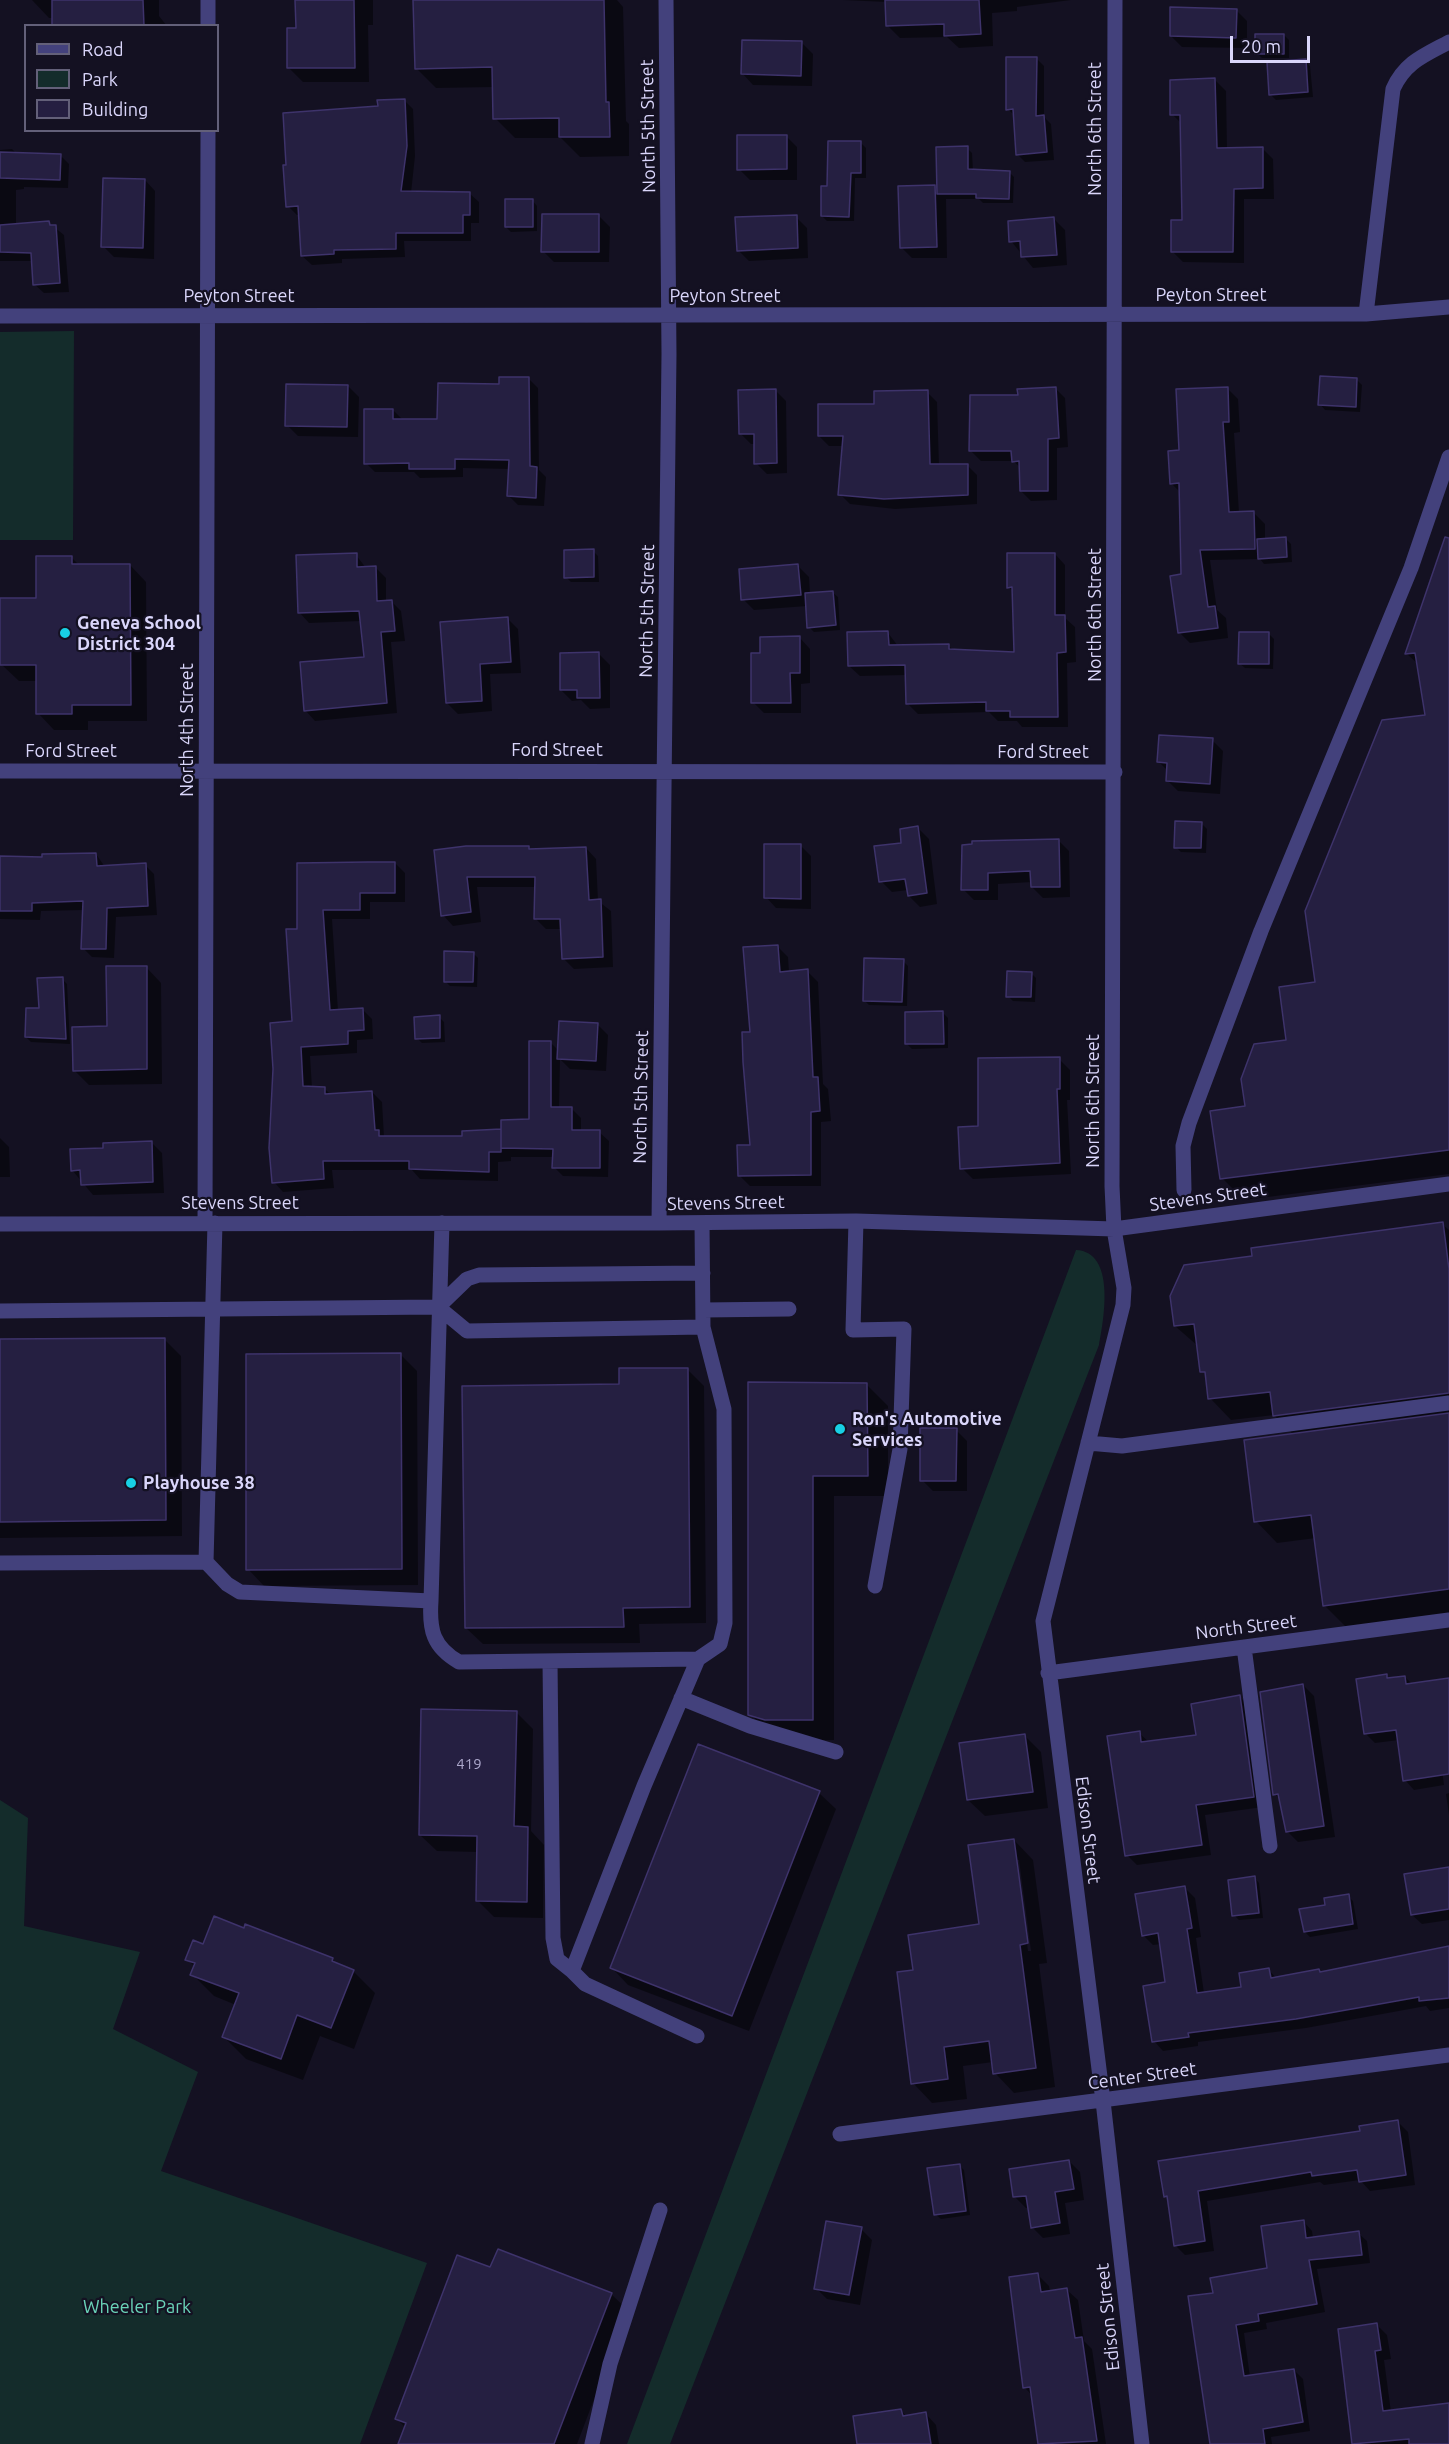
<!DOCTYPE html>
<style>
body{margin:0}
#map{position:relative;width:1449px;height:2444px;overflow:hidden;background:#141122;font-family:Ubuntu,sans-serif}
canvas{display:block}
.legend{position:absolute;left:24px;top:24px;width:195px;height:108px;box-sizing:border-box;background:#141122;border:2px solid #636079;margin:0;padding:8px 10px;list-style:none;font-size:18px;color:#dad6fb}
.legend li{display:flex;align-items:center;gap:12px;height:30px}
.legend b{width:30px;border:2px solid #636079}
.scale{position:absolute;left:1230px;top:36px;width:80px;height:27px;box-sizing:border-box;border:3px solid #dad6fb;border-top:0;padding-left:8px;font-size:18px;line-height:21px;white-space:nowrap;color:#dad6fb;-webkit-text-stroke:4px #141122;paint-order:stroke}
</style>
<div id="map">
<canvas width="1449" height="2444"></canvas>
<ul class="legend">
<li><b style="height:8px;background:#43417c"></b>Road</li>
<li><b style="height:16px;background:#142c2b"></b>Park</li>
<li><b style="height:16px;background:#251f41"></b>Building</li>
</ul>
<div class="scale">20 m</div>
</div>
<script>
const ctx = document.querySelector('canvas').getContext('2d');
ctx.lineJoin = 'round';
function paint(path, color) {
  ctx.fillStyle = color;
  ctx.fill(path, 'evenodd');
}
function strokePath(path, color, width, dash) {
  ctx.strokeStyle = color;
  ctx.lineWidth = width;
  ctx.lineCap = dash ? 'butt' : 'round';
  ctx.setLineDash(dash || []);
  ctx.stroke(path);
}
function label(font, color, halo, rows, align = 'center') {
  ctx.font = font + ' Ubuntu,sans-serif';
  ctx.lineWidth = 4.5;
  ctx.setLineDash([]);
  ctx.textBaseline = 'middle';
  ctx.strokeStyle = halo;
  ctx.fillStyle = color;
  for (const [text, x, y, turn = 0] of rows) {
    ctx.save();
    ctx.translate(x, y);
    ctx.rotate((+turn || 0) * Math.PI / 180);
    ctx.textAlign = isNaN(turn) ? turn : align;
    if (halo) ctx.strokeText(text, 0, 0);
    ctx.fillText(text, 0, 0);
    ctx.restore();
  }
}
const green = new Path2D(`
 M74,331l-1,209h-73v-208z
 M1076,1250c40,2 28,69 23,95l-429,1099h-43z
 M0,1800l28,18 -4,108 116,26 -27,77 85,43 -37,99 266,92 -67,181h-360z`);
const shadow = new Path2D(`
 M32,0h127v16l8,10h-113v-8h-5z
 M297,0h76v25h-5l1,57h-66l-14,-14 8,-38z
 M415,0h202l6,7 3,114 3,3v32l-49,1 -19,-19h-46l-20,-20 -1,-31 -58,1 -20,-20z
 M843,0h228l-54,7v4l-25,2 1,33 -34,2 -12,-11 -47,1 -13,-13v-23z
 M1236,10l11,11v27l-65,-1 -11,-11z
 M1284,35l5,5v18h-27l-5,-5z
 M802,43l11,11 -1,32 -59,-1 -10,-11z
 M1036,58l8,8v51l7,7 3,36 -29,2 -8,-8 -2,-38 -7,-7z
 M1305,61l5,5 3,31 -37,3 -5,-5z
 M1215,80l11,11 1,58 35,-1 11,11 1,40h-30v64l-61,-1 -11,-11 12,-29 -2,-98 -10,-10z
 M404,100l9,9 2,47 -4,37h58l10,9v21h-8v18h-67l1,16 -63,2v4l-30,2 -10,-9 -2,-41h-3l-9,-9 91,-98z
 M786,136l11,11v33h-47l-11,-11z
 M861,143l5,5v30h-11l-1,43h-27l-5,-5 7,-28z
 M967,148l5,5 1,18 36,1 5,5 -1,26h-30l-4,-4h-33l1,59h-35l-11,-11 34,-60 3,3z
 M12,149l5,5 43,1 9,9 -1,24 -44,-1v2l-8,1v36l33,-3 15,12 5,57 -25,1 -10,-9 -1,-23h-33v-111z
 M145,180l10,11 -1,68 -40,-2 -11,-11z
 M532,200l5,6v25l-26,1 -5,-5z
 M599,216l11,11 -1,35h-55l-11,-11z
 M796,217l11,11 1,30 -59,3 -11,-11z
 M1054,219l11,11 2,35 -34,3 -22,-27z
 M529,379l9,9 1,82 7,7 -2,29 -26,-1 -9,-9 1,-27 -47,-1v9l-43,1 -6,-6h-39l-9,-9 27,-53 10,10 36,1 61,-36z
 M1357,380l5,5 -2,27 -35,-2 -5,-6z
 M348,386l11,11 -1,40 -60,-1 -11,-11z
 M1055,388l10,10 3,49 -11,1v52l-26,1 -10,-10v-23l-8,-7h-32l-10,-10 48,-55z
 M1227,388l11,11 2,33 -6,1 5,80h15l11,11v16l21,-1 5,5 1,18 -28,2 -4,-5 -50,1 7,50 9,8 2,20 -38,5 -11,-11 3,-56 -1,-83 -10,-10 9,-31z
 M775,390l11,11 1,72 -20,1 -11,-11v-19h-5l-11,-11z
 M927,392l10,10 2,64 28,-1 10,10v29l-82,5 -45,-5 -10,-10 4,-48h-15l-10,-10 57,-30z
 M1449,538v636l-205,26 -22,-22 25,-71 41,-66 28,-57 111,-267 -8,-52 -12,-11z
 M593,551l5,5 1,26h-28l-5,-5z
 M1055,554l10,11v53l10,9 1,35 -9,1 1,64h-46l-5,-6h-19l-9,-9 -71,2 -11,-11v-28l-47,1 -11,-10 39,-33 10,13 50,-1 6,6 61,2 -1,-61 -6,-5z
 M356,555l10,13h10l10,10v24l5,-1 10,10 4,30 -14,1 6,71 -82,8 -10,-11 61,-52 -5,-37 -52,2 -10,-11z
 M71,557l8,8h51l16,17 1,139h-59v9h-34l-16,-17v-32h-19l-17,-16 36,-66z
 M798,566l11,11 1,17 22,-2 6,5 2,33 -26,2 -5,-5 -2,-21 -53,4 -11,-11z
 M507,618l11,11 3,44 -31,1 2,37 -34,3 -11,-11z
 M1269,634l5,5 -1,30 -28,-1 -6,-5z
 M800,638l10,11v34l-9,1v29h-37l-11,-11 9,-47z
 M599,654l11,11v43l-20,1 -9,-9 -9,1 -11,-11z
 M1212,740l11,11 -3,43 -42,-3 -11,-11 1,-9 -9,-9z
 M1202,824l5,5 -1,24 -25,-1 -5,-5z
 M918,828l11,11 8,65 -17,3 -11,-11 -1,-6 -16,2 -11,-11 22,-37z
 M1058,840l11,11 1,46 -27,1 -11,-11v-5l-34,2v16h-24l-11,-11v-43z
 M800,845l11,11v53l-35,-1 -10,-11z
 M529,847l3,4 54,-3 10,11 2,42 13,10 2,56 -39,2 -11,-11 -1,-29h-16l-11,-11 1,-31h-59l4,35 -28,4 -10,-11 -8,-64z
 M96,854l9,13 40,-2 9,9 3,41 -41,2 -2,41 -22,-1 -9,-9 1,-38 -43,1 -1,9 -40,-1v-62l44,2z
 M395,863l10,10v29h-35v17h-38l6,92 24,-2 10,10 1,20 -16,1v13l-47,3 2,32h12l7,7 41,-3 10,10 2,35 80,1 37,-7 29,-10 20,-79 9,9 38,-27 11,11 -2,36 -36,-2 -10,-10 -1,50h13l9,9v14h18l10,9 -1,36 -45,-1 -9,-9v-10h-43v4l-13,1v19l-78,-2 -8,-9h-80l2,18 -51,4 -9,-10 20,-159 5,-159z
 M777,946l11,11 1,15 18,-1 11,11 5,102 5,5 3,32 -10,1v64h-71l-11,-11 13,-29 -1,-113z
 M473,953l5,5 -1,29 -27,-1 -5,-5z
 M903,961l5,5 -1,40 -38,-1 -5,-5z
 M146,967l15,16 1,101 -73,1 -15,-15 34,-43z
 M1031,973l5,5 -1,24 -22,-1 -5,-5z
 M62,979l5,5 3,60 -39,-2 -5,-5 14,-27z
 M943,1013l5,5v30l-36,1 -5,-5z
 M439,1017l5,5 1,20 -23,1 -5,-5z
 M1059,1059l11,11v30h-3l4,74 -98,5 -11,-11 18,-41z
 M0,1138l9,9 1,30h-10z
 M151,1142l11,11 2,40 -71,2 -21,-25z
 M1442,1224l7,6v383l-103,14 -22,-22 -8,-67 -39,5 -21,-22 38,-86 -20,-20 -43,5 -21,-22 -11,-51 -24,-21z
 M164,1339l17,17 1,180 -182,2v-197z
 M401,1355l16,16 1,214 -154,1 -16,-17z
 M687,1369l17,17 2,237 -67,1 1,19 -157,1 -17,-16 155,-243z
 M749,1384l118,1 21,21v90h-54v244l-47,1 -16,-6 -21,-21z
 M956,1430l11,11v50h-34l-11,-11z
 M1386,1676l4,3 15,-2 7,7 37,-5v59l-11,1 6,46 -30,5 -9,-10 -6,-40 -24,3 -10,-10z
 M1303,1685l11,11 21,141 -37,5 -11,-11 -6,-30 -6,-7z
 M1240,1697l10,10 13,100 -58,8 6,40 -74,10 -10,-10 12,-122 10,9 49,-6z
 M516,1712l17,17 -2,102 13,14 -1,73 -49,-1 -17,-17 1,-48 -41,-1 -17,-16z
 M1024,1735l17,17 7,56 -63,8 -17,-16z
 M819,1793l17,16 -87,222 -121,-46 -16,-17z
 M1449,1793v22l-3,-21z
 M1014,1840l19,20 14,103 -8,1 16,123 -41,6 -19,-20 -2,-11 -30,4 4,33 -35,4 -19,-20 1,-112 67,-46zM1016,1860h3l12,91h-3z
 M1449,1868v52l-27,4 -10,-9z
 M1254,1877l5,6 4,35 -24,2 -5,-5z
 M1185,1888l10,10 6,39 -5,1 8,55 38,-5 27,-18 8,9 42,-8 2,2 128,-26v61l-19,3 -4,-5 -120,22 -108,14v4l-35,5 -9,-10 13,-58 -6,-39 -8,1 -10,-10z
 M1348,1896l5,5 5,28 -48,8 -5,-5 22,-26z
 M244,1930l88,29 7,6 14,6 22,22 -21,56 -34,-13 -17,44 -57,-21 -22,-22 12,-32 -22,-9 -22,-22 3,-7 -8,-8 17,-13z
 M1398,2122l10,10 7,53 -45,6 -10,-11 -36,5 -4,-3 -113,19 7,50 -29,4 -10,-10 -6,-45 -4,-4z
 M1069,2161l11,11 4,28 -19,3 5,31 -27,4 -11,-11 -3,-20 -3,1 -11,-11z
 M959,2165l5,5 6,45 -29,4 -6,-5z
 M1304,2222l8,9 1,7 45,-5 9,8 3,22 -53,6 8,43 -59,11 1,6 -23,4 6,44 44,-7 9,9 7,52 -39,6 1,7h-60l2,-150 54,-24z
 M861,2229l11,11 -12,65 -33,-6 -11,-11z
 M491,2269l120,25 17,16 -51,134h-178l6,-17 -9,-9z
 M1038,2275l11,11 1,6 17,-2 11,10 6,41 8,8 14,95h-66l-7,-48 -9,-9z
 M1377,2325l10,10 4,24 -7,1 7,52 58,-7v39h-95l-14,-114z
 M901,2410l6,7 19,-3 10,11 3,19h-80z`);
const building = new Path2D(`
 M52,0h91l1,26h-92z
 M295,0h59l1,68h-68v-40h9z
 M413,0h191l2,102h3l1,35h-51v-19l-66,1 -1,-52 -77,2z
 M885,0h94l2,34 -37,2v-12l-58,2z
 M1170,7l67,2 -1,29 -66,-2z
 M1255,34h29v20h-29z
 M742,40l60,1 -1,35 -60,-2z
 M1006,57h31l-1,59 8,-1 3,37 -31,3 -3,-46 -7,1z
 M1306,59l2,33 -39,3 -2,-33z
 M1215,78l2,70 46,-1v41l-29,1 -1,63h-62v-32h11l-2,-105h-10v-35z
 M405,99l2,47 -6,45 69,1v23h-7v18h-67v16l-62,1v4l-33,2 -3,-50 -12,1 -3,-42h3l-3,-52 95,-7 -1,-6z
 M737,135h50v34l-50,1z
 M828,141h33v32h-10l-2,44 -28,-1v-30h6z
 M968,146v23l42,2 -1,28 -33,-1v-4h-39l-1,-47z
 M0,152l61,2 -1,26 -60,-2z
 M103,178l42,1 -2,69 -42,-1z
 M935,185l2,62 -37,1 -2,-62z
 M505,199h28v28h-28z
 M542,214h57v38h-58z
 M797,215l1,33 -61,3 -2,-34z
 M1054,217l3,38 -36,2 -1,-16 -11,1 -1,-21z
 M49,221l1,4h6l4,58 -27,2 -2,-32 -31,-1v-27z
 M1320,376l37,2 -1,29 -38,-2z
 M499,377h30l1,89 7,1 -1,31 -29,-2 2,-36 -54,-1v10h-46v-6l-45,1v-55h29v10h44l1,-36 61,1z
 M286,384l62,1 -1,42 -62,-1z
 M1056,387l3,51 -11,1v52h-28l-1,-30 -7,1 -1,-11h-42l1,-56h48l-1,-6z
 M1228,387l1,35h-6l6,90 25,-1 1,38 -55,1 8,57 7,-1 3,22 -40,5 -8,-57 11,-2 -2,-91 -9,1 -2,-33 11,-1 -3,-61z
 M776,389l1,74 -23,1v-30h-15l-1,-44z
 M928,390l2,74h38v31l-84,4 -46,-4 5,-59h-25v-32h56v-13z
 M1286,537l1,20 -29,2 -1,-20z
 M1445,537l4,1v612l-229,29 -10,-68 35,-5 -4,-27 13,-35 32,-4 -7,-53 36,-5 -10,-71 77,-191 43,-5 -10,-62 -10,1z
 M594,549v28l-30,1v-28z
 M357,553v14l19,-1 1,35 15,-1 3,31 -14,1 6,71 -83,8 -4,-49 64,-5 -5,-46 -61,2 -2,-58z
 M1007,553h48v62h10l1,37 -9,1 1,64h-48v-6h-24v-9l-80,2 -1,-39 -57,1 -1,-34 41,-1 1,14 60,-1v5l65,3 -2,-65 -5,1z
 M36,556h36v8h58l1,141h-59v9h-36v-49h-36v-67h36z
 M798,564l3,31 -60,5 -2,-31z
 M833,591l3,34 -29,3 -2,-35z
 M508,617l3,45 -31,2 2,37 -36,2 -6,-81z
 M1239,632h30v32h-31z
 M800,636v37h-10l1,30h-40v-50h9v-16z
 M599,652l1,46h-23v-8h-17v-37z
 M1159,735l54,3 -3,46 -44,-3 1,-18 -10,-1z
 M1175,821l27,1 -1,26h-27z
 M918,826l9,67 -19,3 -3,-17 -26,3 -5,-36 27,-3 -1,-14z
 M1059,839l1,48h-29l-1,-16 -42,2v17h-27l1,-45 10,-1v-3z
 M764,844h37v55l-37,-1z
 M466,846h63v3l57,-2 3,53 12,-1 2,58 -41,2 -2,-40h-26l1,-42h-68l4,35 -30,4 -7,-66z
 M96,853l1,13 49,-3 2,43 -41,2 -1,41h-25l2,-48 -51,2v8h-32v-55l42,1v-3z
 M368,862h27v31h-35v17h-37l7,100 33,-2 1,22 -16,1v13l-47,3 2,39 22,1v7l47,-3 3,39h4v6h83v-5l39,-2v23h-12v20l-80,-3v-8h-86l1,18 -52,4 -3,-35 4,-79 -3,-46 22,-2 -6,-92h11v-66z
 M778,945l2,27 28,-3 5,108h5l2,34 -9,1v63l-73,1 -1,-31h13l-7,-83 -1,-30h8l-7,-85z
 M444,951l30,1 -1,30h-29z
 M864,958l40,1 -2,43 -39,-1z
 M106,966h41v103l-74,2 -1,-44 35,-1z
 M1007,971l25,1 -1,25h-25z
 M63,977l3,62 -41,-2 1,-29h13l-2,-30z
 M943,1011l1,33h-39v-32z
 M440,1015v23l-25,1 -1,-22z
 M559,1021l39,2 -2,38 -39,-2z
 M529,1041h22v66h21v23h28v38h-48l1,-19 -52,-1v-28l28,-1z
 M1060,1057v32h-3l3,74 -100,6 -2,-42 20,-1v-68z
 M152,1141l1,41 -72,3 -1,-15 -9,1 -1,-22 33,-1v-5z
 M1443,1222l6,47v124l-176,23 -3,-24 -62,7 -3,-27h-5l-6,-48 -20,2 -4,-30 14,-31 68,-9 -1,-8z
 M165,1338l1,182 -166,2v-183z
 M401,1353l1,216 -156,1v-216z
 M619,1368h69l2,239 -67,1 1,19 -159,1 -3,-242 157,-2z
 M748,1382l119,1 1,93h-55v244h-48l-17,-5z
 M1449,1413v176l-126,17 -12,-91 -57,7 -10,-82z
 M920,1428h37l-1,53h-36z
 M1387,1674v4l18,-2 1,8 43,-6v96l-46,7 -7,-51 -32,4 -8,-55z
 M1303,1684l21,142 -38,6 -8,-38 -5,1 -13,-103z
 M1240,1695l14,102 -58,8 6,40 -77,11 -18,-120 33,-5 1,11 55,-7 -5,-31z
 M421,1709l96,2 -3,115 14,1 -1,75 -51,-1 1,-65 -58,-1z
 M1025,1734l8,58 -66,8 -8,-57z
 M698,1744l122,47 -88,225 -122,-48z
 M1014,1839l14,104 -8,2 16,123 -43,6 -4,-33 -45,6 4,32 -37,5 -14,-112 16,-2 -5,-35 71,-11 -11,-79z
 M1449,1867v42l-38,6 -7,-41z
 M1255,1876l4,37 -27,3 -4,-36z
 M1185,1886l7,42 -5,1 10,64 44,-6 -2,-14 30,-5 2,10 48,-9 1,3 129,-26v52l-30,3v-4l-123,22 -108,14 1,4 -37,5 -9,-56 22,-4 -7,-49 -16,3 -7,-42z
 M1349,1894l4,30 -49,8 -5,-23 26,-4 -1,-7z
 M214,1916l30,12 1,-4 88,34 -1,3 22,9 -23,58 -34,-13 -16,44 -59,-22 17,-44 -49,-18 5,-12 -10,-3 8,-20 10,4z
 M1398,2120l8,55 -47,7 -2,-12 -45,6 -1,-4 -113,19 7,50 -31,5 -7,-50 -3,1 -6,-36 202,-30 -1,-5z
 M1069,2160l5,29 -19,3 5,31 -29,5 -5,-32 -13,1 -4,-28z
 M960,2164l6,47 -32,4 -7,-47z
 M1304,2220l2,18 53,-7 3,24 -53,5 8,44 -59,10 1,7 -23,4 8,51 50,-7 9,53 -40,7 2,15h-55l-22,-148 25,-3 -3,-15 57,-10 -6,-42z
 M826,2221l36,6 -13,68 -35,-6z
 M498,2249l114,44 -58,151h-156l8,-21 -11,-4 62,-164 33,12z
 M1038,2273l3,19 26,-4 8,50 7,-1 15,104 -59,3 -8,-57 -7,1 -14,-111z
 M1377,2323l4,27 -6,1 8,60 66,-8v41h-40v-5l-57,5 -14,-115z
 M901,2409l2,7 23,-4 5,32h-74l-4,-28z`);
const minor = new Path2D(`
 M1115,0l-3,1186 2,43 10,59 -1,17 -80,316 60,480 39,343
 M208,26v-26
 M1366,314l27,-225c12,-27 32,-34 56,-47
 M0,316l1366,-2 83,-7
 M0,771l1115,1
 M1184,1190l-1,-44 6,-23 72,-192 150,-363 38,-111
 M856,1221l-3,109 51,-1 -4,120 -25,137
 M205,1222l3,-1092
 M659,1223l10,-869 -3,-354
 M0,1224l659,-1 197,-2 258,8 335,-45
 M438,1307l29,-28 12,-4 224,-2
 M703,1310l86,-1
 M0,1311l438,-4 29,24 236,-4
 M1088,1443l34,3 327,-43
 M206,1562l21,22 13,8 191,9 11,-378
 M0,1563l206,-1 9,-339
 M431,1601c-2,29 2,46 28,61l239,-3 22,-15 5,-21 -1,-214 -21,-82 -1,-104
 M1244,1647l26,199
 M550,1661l3,277 4,21 15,12 72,-185 54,-127
 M1048,1673l401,-53
 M681,1698l69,28 86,26
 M572,1971l13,13 112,52
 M840,2134l609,-79
 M592,2444l18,-80 50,-154`);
const markers = [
 [65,633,6,"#18d0e4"],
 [840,1429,6,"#18d0e4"],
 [131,1483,6,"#18d0e4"]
];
const numberNames = [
 ["419",469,1764]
];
const streetNames = [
 ["North 5th Street",648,126,-91],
 ["North 6th Street",1095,129,-90],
 ["Peyton Street",1211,295],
 ["Peyton Street",239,296],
 ["Peyton Street",725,296],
 ["North 5th Street",647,611,-89],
 ["North 6th Street",1095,615,-90],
 ["North 4th Street",187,730,-90],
 ["Ford Street",557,750],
 ["Ford Street",71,751],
 ["Ford Street",1043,752],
 ["North 5th Street",641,1097,-89],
 ["North 6th Street",1093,1101,-90],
 ["Stevens Street",1208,1197,-8],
 ["Stevens Street",240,1203],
 ["Stevens Street",726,1203,-1],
 ["North Street",1246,1627,-7],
 ["Edison Street",1088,1830,83],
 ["Center Street",1142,2076,-8],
 ["Edison Street",1108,2317,-96]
];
const poiNames = [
 ["Geneva School",77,623],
 ["District 304",77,644],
 ["Ron's Automotive",852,1419],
 ["Services",852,1440],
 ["Playhouse 38",143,1483]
];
const parkNames = [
 ["Wheeler Park",137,2307]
];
paint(green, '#142c2b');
paint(shadow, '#0007');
paint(building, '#251f41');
strokePath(building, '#3e336b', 1.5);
strokePath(minor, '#43417c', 15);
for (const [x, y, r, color] of markers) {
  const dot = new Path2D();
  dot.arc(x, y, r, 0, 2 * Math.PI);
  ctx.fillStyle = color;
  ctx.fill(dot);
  strokePath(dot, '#141122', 2);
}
label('15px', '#ada8cc', null, numberNames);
label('18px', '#dad6fb', '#141122', streetNames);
label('bold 18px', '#dad6fb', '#141122', poiNames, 'left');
label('18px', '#6ad3b8', '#141122', parkNames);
</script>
